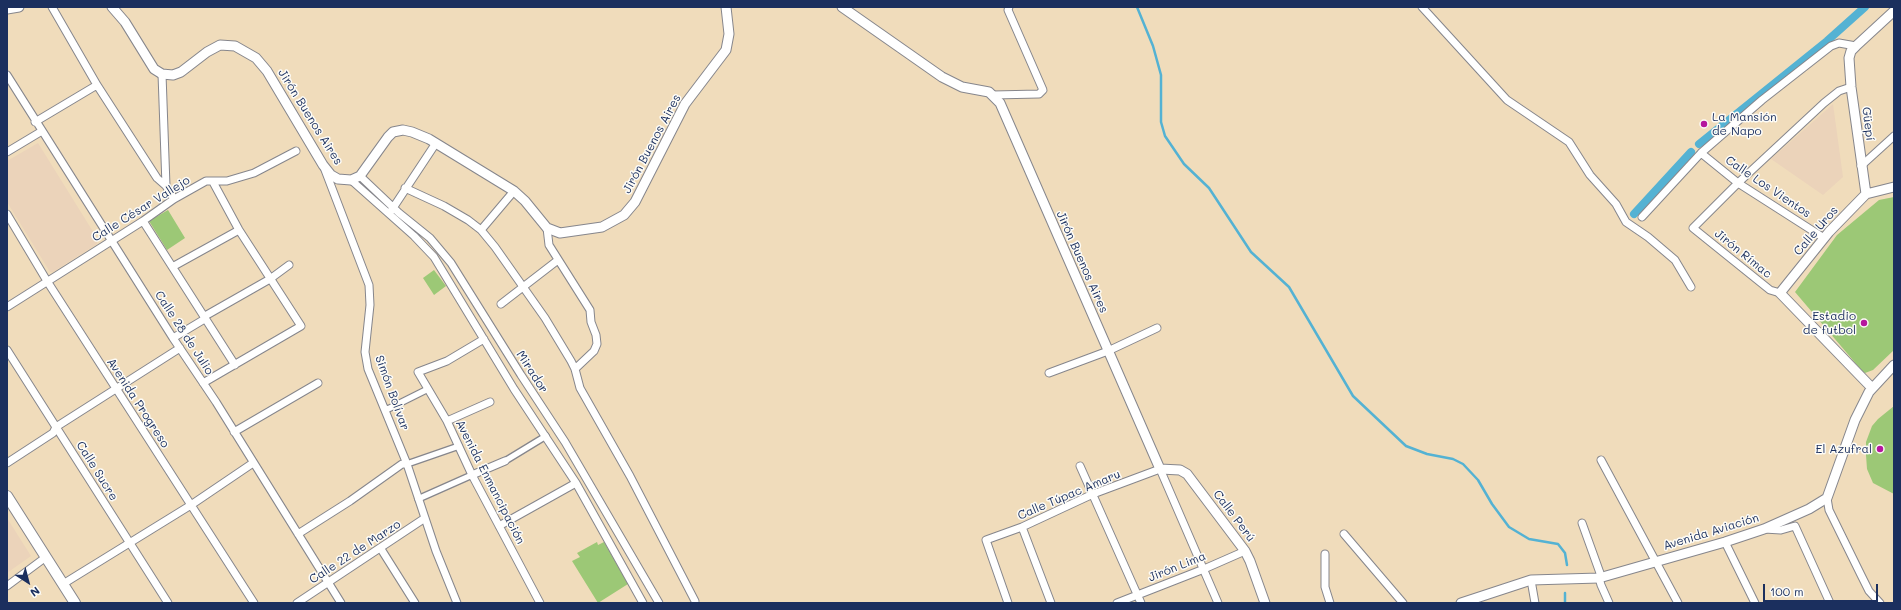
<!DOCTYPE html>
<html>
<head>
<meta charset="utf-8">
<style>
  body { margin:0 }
  #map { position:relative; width:1901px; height:610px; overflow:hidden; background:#f0dcbb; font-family:Mali,sans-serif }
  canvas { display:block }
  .frame { position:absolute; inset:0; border:8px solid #1b2f5e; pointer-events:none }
  .north { position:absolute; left:8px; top:562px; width:40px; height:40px; -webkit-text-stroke:3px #fdfcf7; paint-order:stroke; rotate:144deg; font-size:11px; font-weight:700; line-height:16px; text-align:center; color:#1b2f5e }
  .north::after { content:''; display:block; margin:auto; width:14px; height:18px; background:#1b2f5e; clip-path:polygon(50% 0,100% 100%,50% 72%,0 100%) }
  .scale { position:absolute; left:1763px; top:584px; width:115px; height:18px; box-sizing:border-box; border:2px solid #1b2f5e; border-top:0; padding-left:5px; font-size:12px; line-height:14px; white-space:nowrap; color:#1b2f5e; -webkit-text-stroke:3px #fdfcf7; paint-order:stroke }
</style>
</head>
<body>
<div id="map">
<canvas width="1901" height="610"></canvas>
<div class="frame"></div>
<div class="north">N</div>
<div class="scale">100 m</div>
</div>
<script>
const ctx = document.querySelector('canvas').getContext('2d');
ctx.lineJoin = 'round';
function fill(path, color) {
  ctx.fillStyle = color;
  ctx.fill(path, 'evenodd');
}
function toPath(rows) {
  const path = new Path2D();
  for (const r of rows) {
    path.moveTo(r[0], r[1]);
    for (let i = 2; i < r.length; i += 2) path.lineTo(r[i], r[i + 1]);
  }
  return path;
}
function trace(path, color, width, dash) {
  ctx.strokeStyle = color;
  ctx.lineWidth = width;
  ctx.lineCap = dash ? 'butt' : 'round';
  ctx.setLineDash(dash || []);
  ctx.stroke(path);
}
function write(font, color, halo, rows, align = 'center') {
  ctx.font = font + ' Mali,sans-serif';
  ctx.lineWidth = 3;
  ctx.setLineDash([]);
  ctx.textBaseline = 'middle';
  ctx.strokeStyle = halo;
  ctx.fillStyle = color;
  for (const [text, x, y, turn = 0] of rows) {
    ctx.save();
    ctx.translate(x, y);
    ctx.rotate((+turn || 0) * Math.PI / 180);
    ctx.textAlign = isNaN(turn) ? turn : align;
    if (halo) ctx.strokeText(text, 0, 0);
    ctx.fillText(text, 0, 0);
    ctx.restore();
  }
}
const built = toPath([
  [1833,104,1843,177,1823,195,1771,159],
  [38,143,97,238,97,244,53,272,50,272,7,202,7,161],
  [7,518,31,556,7,573]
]);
const green = toPath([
  [1894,197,1894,350,1873,370,1865,373,1863,372,1795,292,1837,235,1879,200],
  [168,210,185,238,167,250,149,221],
  [434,270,446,286,434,295,423,278],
  [1894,406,1894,494,1873,483,1867,469,1866,455,1866,442,1872,426,1878,419],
  [597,542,598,545,604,542,628,584,598,603,572,561,580,557,577,553]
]);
const stream = toPath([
  [1137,7,1153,46,1161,75,1161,122,1165,136,1184,164,1209,188,1251,252,1289,287,1353,396,1406,446,1427,454,1453,459,1463,464,1478,480,1492,504,1509,527,1529,539,1558,544,1565,553,1567,565],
  [1565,593,1565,603]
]);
const canal = toPath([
  [1699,144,1827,41,1865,7],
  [1634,214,1691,152]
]);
const pedestrian = toPath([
  [384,408,388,409,428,389],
  [505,461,546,436],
  [407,464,459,446],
  [418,499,472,475]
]);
const minor = toPath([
  [52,7,97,85,157,178,166,186,174,199],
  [1422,7,1507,100,1569,142,1590,175,1616,204,1626,222,1648,237,1675,260,1691,287],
  [162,74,166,186],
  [7,75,173,338,216,402,341,603],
  [993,95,1039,94,1043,90,1008,10,1009,7],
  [35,122,97,85],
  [7,152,42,131],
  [1701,153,1738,183,1824,238],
  [1861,166,1894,136],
  [325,170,369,285,370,305,365,352,368,369,407,464,436,551,457,603],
  [360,176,399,213,430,238,451,263,521,375,565,442,659,603],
  [351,180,414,236,434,257,514,389,576,483,643,603],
  [405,188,444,206,468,220,481,230,495,247,545,318,571,361,575,369,580,388,630,476,695,601],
  [391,211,436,143],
  [7,214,47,281,254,603],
  [1642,217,1701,153,1762,100,1831,46,1839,43,1856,46],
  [143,221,235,365],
  [547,228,549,245,590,310,591,322,596,335,597,344,594,351,575,369],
  [481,230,514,191],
  [174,266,239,230],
  [1780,293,1770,290,1693,228,1738,183,1824,103,1839,91,1851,87],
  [501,304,558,260],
  [7,307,143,221,174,199,206,181,227,181,254,173,296,151],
  [173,338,203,320,205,316,270,279,289,265],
  [484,339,447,361,418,372,447,421,472,475,540,603],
  [7,350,168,603],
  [1049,373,1108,351,1157,328],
  [203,383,301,326,239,230,213,182],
  [447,421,490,402],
  [234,432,318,383],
  [1601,460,1678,603],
  [7,463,53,433,56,427,180,348],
  [1080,466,1141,603],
  [472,475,505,461],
  [1827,498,1829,510,1861,575,1869,591,1880,603],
  [1582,523,1600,573,1599,578,1601,585,1609,603],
  [499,526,576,483],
  [1022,527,1051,603],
  [1764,529,1781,530,1795,526,1830,603],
  [298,534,350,501,402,464,407,464],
  [1344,534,1403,603],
  [1725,542,1755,603],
  [381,549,415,603],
  [1325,554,1325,587,1330,603],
  [1531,580,1535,603],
  [63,584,191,505,253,463],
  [7,586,46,557],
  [297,603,425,518],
  [1008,603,986,540,1022,527,1093,494,1160,469,1218,603],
  [1117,603,1204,569,1245,551]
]);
const tertiary = toPath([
  [112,7,125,22,154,69,162,74,173,75,181,72,207,52,220,45,235,46,256,58,267,71,323,165,331,175,338,179,351,180,360,176,388,137,393,132,403,130,412,132,429,139,514,191,525,201,547,228,560,233,602,227,624,215,635,202,685,104,726,50,729,34,726,7],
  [842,7,942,77,962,87,989,92,1000,103,1160,469,1180,470,1187,474,1245,551,1250,561,1265,603],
  [7,9,19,7],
  [1866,194,1829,232,1780,293,1872,388],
  [1866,194,1851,87,1849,58,1851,51,1856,46,1894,11],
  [1866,194,1894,187],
  [1461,603,1531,580,1599,578,1725,542,1764,529,1809,509,1827,498,1855,420,1869,392,1894,365]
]);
const secondary = toPath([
  [7,496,75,603]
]);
const markers = [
  [1704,124,4,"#b5179e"],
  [1864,323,4,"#b5179e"],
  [1880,449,4,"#b5179e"]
];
const streetNames = [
  ["Jirón Buenos Aires",310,117,58],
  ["Güepí",1868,124,83],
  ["Jirón Buenos Aires",652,144,-62],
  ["Calle Los Vientos",1768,187,34],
  ["Calle César Vallejo",141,209,-32],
  ["Calle Uros",1816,231,-49],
  ["Jirón Rímac",1743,254,39],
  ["Jirón Buenos Aires",1082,262,66],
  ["Calle 28 de Julio",184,333,57],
  ["Mirador",532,372,57],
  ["Simón Bolívar",392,393,70],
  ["Avenida Progreso",138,403,57],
  ["Calle Sucre",97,471,58],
  ["Avenida Enmancipación",490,482,63],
  ["Calle Túpac Amaru",1069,495,-23],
  ["Calle Perú",1234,516,53],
  ["Avenida Aviación",1711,532,-17],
  ["Calle 22 de Marzo",355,552,-33],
  ["Jirón Lima",1177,567,-22]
];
const poiNames = [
  ["La Mansión",1712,117,"left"],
  ["de Napo",1712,131,"left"],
  ["Estadio",1856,316],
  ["de futbol",1856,330],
  ["El Azufral",1872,449]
];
fill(built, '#ebd3ba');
fill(green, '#9cc876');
trace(stream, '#54b2d3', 2.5);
trace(canal, '#54b2d3', 8);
trace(pedestrian, '#86868c', 8);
trace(minor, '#86868c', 9);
trace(tertiary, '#86868c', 11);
trace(secondary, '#86868c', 12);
trace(pedestrian, '#fff', 5.5);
trace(minor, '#fff', 7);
trace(tertiary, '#fff', 9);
trace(secondary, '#fff', 10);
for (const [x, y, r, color] of markers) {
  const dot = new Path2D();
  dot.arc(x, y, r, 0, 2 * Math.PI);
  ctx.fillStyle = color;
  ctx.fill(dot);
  trace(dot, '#fdfcf7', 1.5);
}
write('12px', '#1b2f5e', '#fdfcf7', streetNames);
write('12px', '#1b2f5e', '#fdfcf7', poiNames, 'right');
</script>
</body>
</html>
